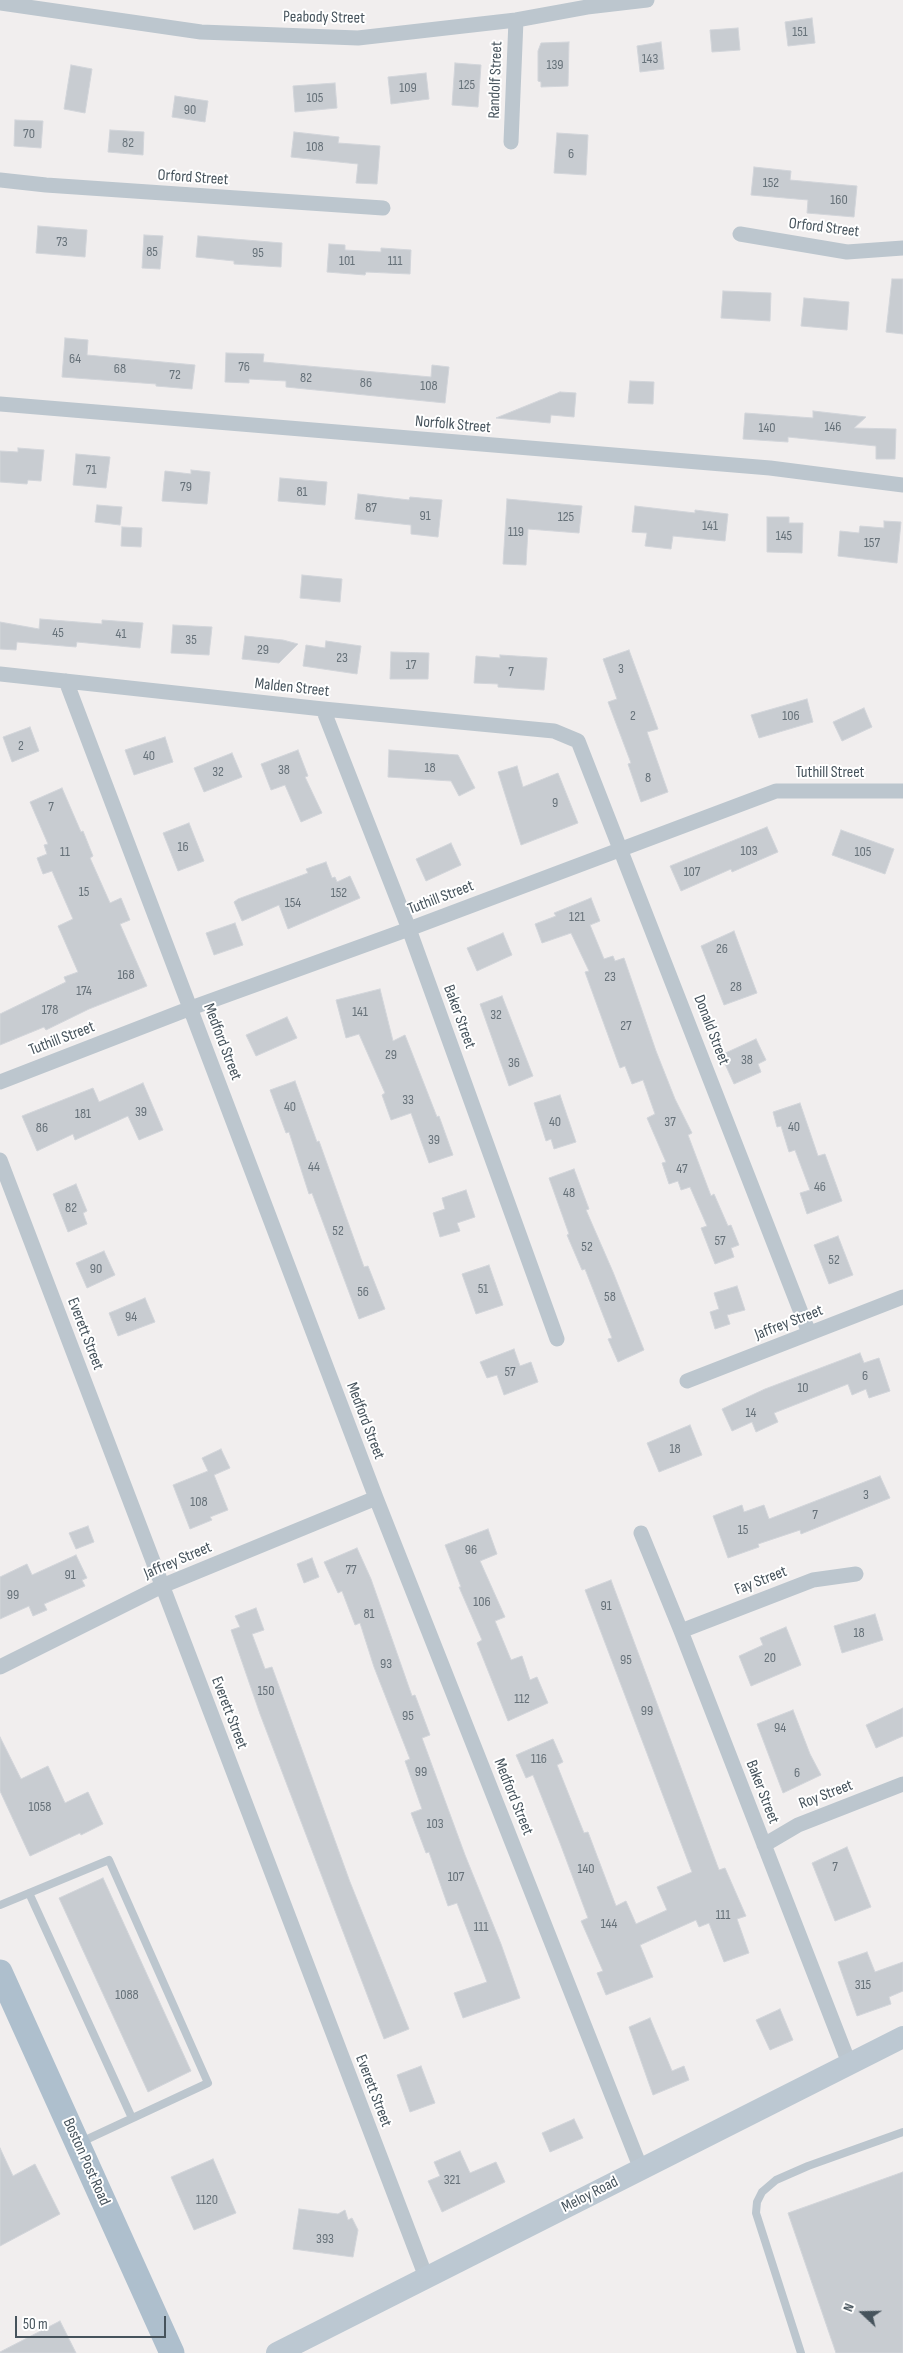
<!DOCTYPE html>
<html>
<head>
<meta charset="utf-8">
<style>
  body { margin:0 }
  #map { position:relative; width:903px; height:2353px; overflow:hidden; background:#f1eeee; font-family:"Sofia Sans Condensed",sans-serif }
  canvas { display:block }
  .north { position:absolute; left:838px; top:2288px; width:50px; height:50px; -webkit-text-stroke:4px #fff; paint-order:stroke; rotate:291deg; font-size:14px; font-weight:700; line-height:20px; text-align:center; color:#46535c }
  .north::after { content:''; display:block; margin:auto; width:18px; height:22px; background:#46535c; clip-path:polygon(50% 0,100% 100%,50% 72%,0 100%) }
  .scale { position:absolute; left:15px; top:2316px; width:151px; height:22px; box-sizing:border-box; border:2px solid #46535c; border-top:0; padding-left:6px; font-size:15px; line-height:18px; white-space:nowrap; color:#46535c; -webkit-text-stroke:4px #fff; paint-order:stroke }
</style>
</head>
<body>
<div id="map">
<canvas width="903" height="2353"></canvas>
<div class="north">N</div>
<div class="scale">50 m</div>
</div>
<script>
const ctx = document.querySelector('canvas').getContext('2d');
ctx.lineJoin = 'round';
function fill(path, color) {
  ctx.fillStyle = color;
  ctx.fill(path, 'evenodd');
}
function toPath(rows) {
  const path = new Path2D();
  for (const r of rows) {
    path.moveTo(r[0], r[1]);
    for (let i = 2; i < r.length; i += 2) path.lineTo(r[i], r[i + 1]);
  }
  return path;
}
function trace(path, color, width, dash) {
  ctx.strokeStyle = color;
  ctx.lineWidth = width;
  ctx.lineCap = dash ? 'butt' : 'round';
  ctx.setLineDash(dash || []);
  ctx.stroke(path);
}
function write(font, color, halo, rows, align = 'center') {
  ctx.font = font + ' "Sofia Sans Condensed",sans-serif';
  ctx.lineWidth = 4;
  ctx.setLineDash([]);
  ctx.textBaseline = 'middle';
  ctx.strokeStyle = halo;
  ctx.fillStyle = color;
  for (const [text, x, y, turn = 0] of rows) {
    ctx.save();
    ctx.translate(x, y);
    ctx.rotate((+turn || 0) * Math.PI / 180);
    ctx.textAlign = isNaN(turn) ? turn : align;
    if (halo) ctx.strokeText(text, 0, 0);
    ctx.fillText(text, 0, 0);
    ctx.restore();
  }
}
const building = toPath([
  [812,18,815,43,788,46,785,22,812,18],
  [738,28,740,50,712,52,710,30,738,28],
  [569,42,568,86,541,87,541,82,538,81,538,51,541,43,569,42],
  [661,42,664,69,640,72,637,46,661,42],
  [455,63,481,65,478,107,452,105,455,63],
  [71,65,92,69,85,113,64,109,71,65],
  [426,73,429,99,391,104,388,77,426,73],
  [335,83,337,108,295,112,293,86,335,83],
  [175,96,208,101,205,122,172,117,175,96],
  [15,120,43,121,41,148,14,146,15,120],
  [110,130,144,132,143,155,108,152,110,130],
  [294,132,339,137,338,143,380,146,377,184,356,183,358,164,291,157,294,132],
  [557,133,588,135,586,175,554,173,557,133],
  [754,167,791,171,790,180,857,186,854,217,807,213,808,200,751,195,754,167],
  [38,226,87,230,85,257,36,253,38,226],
  [144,235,163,236,160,269,142,268,144,235],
  [198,236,282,243,281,267,234,264,234,261,196,257,198,236],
  [329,244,345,245,345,250,381,252,381,248,411,250,410,274,366,272,365,275,327,272,329,244],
  [892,279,903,279,903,334,886,332,892,279],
  [723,291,771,293,770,321,721,318,723,291],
  [804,298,849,302,847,330,801,326,804,298],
  [65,338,88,340,87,355,195,365,192,389,156,386,156,384,62,377,65,338],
  [226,353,264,354,263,362,431,377,432,365,449,367,445,403,286,387,286,381,249,379,249,383,225,382,226,353],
  [630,381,654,382,653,404,628,403,630,381],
  [560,392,576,393,574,417,551,415,550,423,496,418,560,392],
  [813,411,866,417,854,428,896,429,895,459,876,459,876,446,788,437,788,442,743,439,745,413,813,418,813,411],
  [18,448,44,450,41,481,28,480,27,484,0,482,0,451,18,452,18,448],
  [76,454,110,457,106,488,73,485,76,454],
  [191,470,210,472,207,504,162,501,165,471,191,474,191,470],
  [280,478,327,482,325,505,278,501,280,478],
  [358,494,409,500,410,497,442,500,438,537,411,534,411,525,355,519,358,494],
  [507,499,582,506,579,533,528,529,526,565,503,564,507,499],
  [97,505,122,507,120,525,95,522,97,505],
  [635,506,695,513,695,510,728,514,725,541,673,536,671,549,645,546,647,533,632,532,635,506],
  [767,517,789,517,789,523,803,523,802,553,767,552,767,517],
  [884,521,901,522,897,563,838,556,840,531,859,533,860,526,884,528,884,521],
  [122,527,142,528,141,547,121,546,122,527],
  [302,575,342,579,340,602,300,598,302,575],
  [40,619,102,624,102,620,143,623,140,648,77,642,76,647,17,642,16,650,0,649,0,622,39,629,40,619],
  [173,625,212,627,209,655,171,653,173,625],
  [245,636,283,640,298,644,279,663,242,659,245,636],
  [326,641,361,646,357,674,303,666,306,645,325,648,326,641],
  [629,650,658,729,647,732,668,792,641,802,628,764,631,763,608,702,617,699,603,659,629,650],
  [391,652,429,653,428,679,390,679,391,652],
  [500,655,547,658,544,690,498,687,498,684,474,683,476,656,500,658,500,655],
  [807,699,813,722,759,738,751,715,807,699],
  [864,708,872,727,842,741,833,722,864,708],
  [30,727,39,751,12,762,3,737,30,727],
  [165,737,173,762,134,775,125,750,165,737],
  [298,750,308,776,305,777,322,813,301,822,285,785,271,790,261,764,298,750],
  [389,750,458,755,475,788,459,796,451,781,388,777,389,750],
  [232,753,242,777,204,792,194,768,232,753],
  [517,766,523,787,558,773,578,823,521,845,498,772,517,766],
  [62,788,81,832,83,831,93,856,90,858,110,903,121,898,130,920,120,924,147,986,89,1009,46,1030,44,1027,0,1045,0,1014,66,982,64,977,78,972,58,926,73,919,52,871,43,874,37,858,47,854,44,845,48,844,30,802,62,788],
  [189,823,204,861,178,871,163,833,189,823],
  [767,827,778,852,732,872,731,869,681,891,670,866,767,827],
  [841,830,894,849,885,874,832,855,841,830],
  [451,843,461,865,426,881,416,859,451,843],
  [326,862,332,878,335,877,337,882,350,876,360,898,288,929,279,905,242,921,234,902,238,899,308,873,306,869,326,862],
  [591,898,600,921,590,925,604,959,613,956,615,961,624,958,656,1051,675,1099,692,1133,688,1135,711,1196,714,1194,728,1226,731,1225,739,1245,731,1248,734,1257,715,1264,701,1228,707,1226,690,1187,681,1190,678,1181,669,1184,662,1163,666,1162,647,1118,655,1114,643,1080,632,1084,625,1066,620,1068,585,972,589,971,571,933,542,943,535,924,556,916,554,913,591,898],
  [235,923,243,945,214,955,206,933,235,923],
  [734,931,757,993,724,1005,701,946,734,931],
  [503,933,512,955,477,971,467,948,503,933],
  [380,989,393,1041,405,1035,437,1117,439,1116,453,1155,429,1163,411,1113,391,1120,382,1095,385,1093,359,1034,346,1038,336,1000,380,989],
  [502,996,533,1076,509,1086,480,1004,502,996],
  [287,1017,297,1038,256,1056,246,1035,287,1017],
  [756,1039,766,1060,758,1064,761,1072,734,1084,721,1055,756,1039],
  [295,1081,317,1142,319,1141,364,1267,368,1266,385,1309,359,1319,312,1193,309,1194,289,1132,286,1133,270,1090,295,1081],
  [143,1083,163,1130,139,1140,128,1116,75,1140,73,1134,37,1151,22,1116,93,1088,99,1102,143,1083],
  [560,1095,576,1142,554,1149,551,1139,546,1141,534,1103,560,1095],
  [800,1103,818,1156,825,1154,842,1201,807,1214,800,1193,810,1190,795,1150,789,1152,781,1126,777,1127,773,1112,800,1103],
  [574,1169,589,1209,586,1210,613,1272,644,1350,618,1362,608,1339,612,1338,585,1269,582,1270,567,1235,569,1234,549,1178,574,1169],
  [76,1184,87,1211,83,1213,87,1224,68,1232,53,1194,76,1184],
  [466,1190,475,1217,457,1223,460,1231,440,1237,433,1213,445,1209,442,1198,466,1190],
  [838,1236,853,1275,829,1284,814,1245,838,1236],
  [104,1251,115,1275,87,1288,76,1263,104,1251],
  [489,1265,503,1305,476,1314,462,1274,489,1265],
  [737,1286,745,1310,727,1315,730,1324,715,1329,710,1312,719,1309,714,1293,737,1286],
  [145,1298,155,1322,118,1336,109,1313,145,1298],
  [514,1349,520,1366,531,1362,538,1382,504,1395,497,1375,487,1378,480,1362,514,1349],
  [860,1353,864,1363,879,1358,890,1391,869,1398,866,1389,852,1395,848,1384,774,1413,778,1422,756,1432,752,1422,732,1431,722,1409,765,1389,860,1353],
  [690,1425,702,1455,659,1472,647,1443,690,1425],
  [221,1449,230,1468,214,1475,228,1510,210,1517,212,1520,190,1529,173,1485,208,1471,202,1458,221,1449],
  [880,1476,890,1498,801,1534,800,1530,758,1544,759,1547,728,1558,713,1516,742,1505,744,1512,764,1505,769,1519,880,1476],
  [88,1526,94,1542,76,1549,69,1533,88,1526],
  [488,1529,497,1554,480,1561,505,1617,495,1621,511,1660,522,1656,530,1680,537,1677,548,1703,508,1721,477,1643,482,1640,459,1587,461,1587,445,1545,488,1529],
  [357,1548,371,1579,412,1696,415,1695,430,1735,422,1738,465,1855,501,1944,520,1998,463,2018,454,1993,487,1982,457,1903,448,1906,429,1852,426,1853,411,1813,422,1809,405,1761,410,1759,374,1667,360,1623,355,1625,342,1591,338,1593,324,1562,357,1548],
  [76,1555,87,1578,82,1580,85,1586,44,1604,47,1610,33,1616,29,1606,0,1619,0,1577,27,1564,32,1575,76,1555],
  [312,1558,319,1577,304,1583,297,1564,312,1558],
  [611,1580,719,1870,725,1868,746,1916,737,1919,749,1953,724,1962,709,1923,699,1927,696,1920,640,1945,653,1977,606,1995,597,1973,603,1971,581,1921,588,1918,560,1843,533,1775,526,1778,516,1755,553,1739,563,1762,557,1765,584,1833,588,1832,616,1906,626,1901,636,1924,667,1910,657,1887,692,1872,585,1590,611,1580],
  [256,1608,264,1630,252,1634,265,1669,272,1667,350,1882,409,2029,384,2039,260,1714,231,1630,240,1627,235,1616,256,1608],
  [875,1614,883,1640,842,1653,834,1626,875,1614],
  [786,1627,801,1665,751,1686,739,1656,763,1645,760,1638,786,1627],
  [903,1708,903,1736,876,1748,866,1725,903,1708],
  [793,1710,810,1754,821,1775,783,1793,757,1724,793,1710],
  [0,1737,21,1779,48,1766,65,1803,88,1792,103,1824,81,1835,80,1833,30,1856,0,1791,0,1737],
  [847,1847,871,1907,835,1921,812,1863,847,1847],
  [103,1878,191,2071,148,2092,59,1898,103,1878],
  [867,1952,875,1972,903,1962,903,1991,889,1997,891,2004,857,2016,838,1962,867,1952],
  [780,2009,793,2040,770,2050,756,2020,780,2009],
  [650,2018,672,2071,684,2066,689,2080,653,2095,629,2027,650,2018],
  [421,2066,435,2103,410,2112,397,2075,421,2066],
  [574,2119,583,2138,550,2152,542,2133,574,2119],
  [0,2148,13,2176,35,2164,60,2214,0,2246,0,2148],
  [460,2151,470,2173,496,2162,505,2182,442,2212,428,2181,440,2176,434,2162,460,2151],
  [213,2159,236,2213,194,2230,171,2177,213,2159],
  [903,2172,903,2353,836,2353,788,2213,903,2172],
  [299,2209,338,2214,345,2210,348,2220,352,2218,358,2230,353,2257,293,2249,299,2209],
  [60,2321,76,2353,0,2353,0,2352,60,2321]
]);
const service = toPath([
  [29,1893,132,2118],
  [0,1905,109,1860,208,2083,79,2143],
  [801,2353,756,2213,757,2202,762,2192,776,2180,808,2166,903,2132]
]);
const minor = toPath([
  [0,3,201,32,358,38,516,20,587,7,647,0],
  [511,142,516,20],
  [0,180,46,185,383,208],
  [740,234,847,252,903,248],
  [0,404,770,468,903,485],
  [0,674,323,709,554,731,578,741,809,1333],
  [66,681,376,1498,641,2169],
  [323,709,409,929,557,1339],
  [0,1082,191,1008,409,929,776,791,903,791],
  [0,1160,426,2277],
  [687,1381,903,1297],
  [641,1533,681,1631,849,2063],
  [681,1631,813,1580,856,1574],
  [0,1667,162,1586,376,1498],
  [764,1845,798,1825,903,1784]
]);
const secondary = toPath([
  [277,2353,903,2037]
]);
const primary = toPath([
  [0,1972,172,2353]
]);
const numberNames = [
  ["151",800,32],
  ["143",650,59],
  ["139",555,65],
  ["125",467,85],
  ["109",408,88],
  ["105",315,98],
  ["90",190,110],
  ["70",29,134],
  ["82",128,143],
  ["108",315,147],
  ["6",571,154],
  ["152",771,183],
  ["160",839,200],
  ["73",62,242],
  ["85",152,252],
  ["95",258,253],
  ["101",347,261],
  ["111",395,261],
  ["64",75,359],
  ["76",244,367],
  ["68",120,369],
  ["72",175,375],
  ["82",306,378],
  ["86",366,383],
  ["108",429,386],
  ["146",833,427],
  ["140",767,428],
  ["71",91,470],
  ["79",186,487],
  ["81",302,492],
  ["87",371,508],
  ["91",425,516],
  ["125",566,517],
  ["141",710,526],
  ["119",516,532],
  ["145",784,536],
  ["157",872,543],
  ["45",58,633],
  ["41",121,634],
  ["35",191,640],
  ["29",263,650],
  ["23",342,658],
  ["17",411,665],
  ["3",621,669],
  ["7",511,672],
  ["2",633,716],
  ["106",791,716],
  ["2",21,746],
  ["40",149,756],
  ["18",430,768],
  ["38",284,770],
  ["32",218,772],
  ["8",648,778],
  ["9",555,803],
  ["7",51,807],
  ["16",183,847],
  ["103",749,851],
  ["11",65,852],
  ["105",863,852],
  ["107",692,872],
  ["15",84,892],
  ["152",339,893],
  ["154",293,903],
  ["121",577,917],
  ["26",722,949],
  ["168",126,975],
  ["23",610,977],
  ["28",736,987],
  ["174",84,991],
  ["178",50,1010],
  ["141",360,1012],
  ["32",496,1015],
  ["27",626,1026],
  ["29",391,1055],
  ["38",747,1060],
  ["36",514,1063],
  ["33",408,1100],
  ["40",290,1107],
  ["39",141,1112],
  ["181",83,1114],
  ["40",555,1122],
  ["37",670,1122],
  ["40",794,1127],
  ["86",42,1128],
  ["39",434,1140],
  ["44",314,1167],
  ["47",682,1169],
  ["46",820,1187],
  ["48",569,1193],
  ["82",71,1208],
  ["52",338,1231],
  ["57",720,1241],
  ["52",587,1247],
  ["52",834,1260],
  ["90",96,1269],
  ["51",483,1289],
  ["56",363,1292],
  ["58",610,1297],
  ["94",131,1317],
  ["57",510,1372],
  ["6",865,1376],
  ["10",803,1388],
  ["14",751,1413],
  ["18",675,1449],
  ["3",866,1495],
  ["108",199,1502],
  ["7",815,1515],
  ["15",743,1530],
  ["96",471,1550],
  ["77",351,1570],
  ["91",70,1575],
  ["99",13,1595],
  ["106",482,1602],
  ["91",606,1606],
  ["81",369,1614],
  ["18",859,1633],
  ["20",770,1658],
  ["95",626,1660],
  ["93",386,1664],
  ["150",266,1691],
  ["112",522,1699],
  ["99",647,1711],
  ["95",408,1716],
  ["94",780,1728],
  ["116",539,1759],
  ["99",421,1772],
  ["6",797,1773],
  ["1058",40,1807],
  ["103",435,1824],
  ["7",835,1867],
  ["140",586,1869],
  ["107",456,1877],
  ["111",723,1915],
  ["144",609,1924],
  ["111",481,1927],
  ["315",863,1985],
  ["1088",127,1995],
  ["321",452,2180],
  ["1120",207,2200],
  ["393",325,2239]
];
const streetNames = [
  ["Peabody Street",324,18,1],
  ["Randolf Street",496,80,-88],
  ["Orford Street",193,178,4],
  ["Orford Street",824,228,7],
  ["Norfolk Street",453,425,5],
  ["Malden Street",292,688,6],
  ["Tuthill Street",830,773],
  ["Tuthill Street",441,898,-21],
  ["Baker Street",459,1017,70],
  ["Donald Street",711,1030,69],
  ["Tuthill Street",62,1039,-21],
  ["Medford Street",222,1042,69],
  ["Jaffrey Street",789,1323,-21],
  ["Everett Street",85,1334,69],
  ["Medford Street",365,1421,69],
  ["Jaffrey Street",178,1561,-23],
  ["Fay Street",761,1581,-21],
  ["Everett Street",229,1713,69],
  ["Baker Street",762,1792,69],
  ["Roy Street",826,1795,-21],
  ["Medford Street",513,1797,68],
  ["Everett Street",373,2091,69],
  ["Boston Post Road",86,2162,66],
  ["Meloy Road",590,2195,-27]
];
fill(building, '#c8ccd1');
trace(building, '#d2d5da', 1);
trace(service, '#bcc6ce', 8);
trace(minor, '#bcc6ce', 15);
trace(secondary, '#bcc8d2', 22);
trace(primary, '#aebfcd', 25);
write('14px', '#667179', null, numberNames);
write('16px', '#46535c', '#fff', streetNames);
</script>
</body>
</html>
